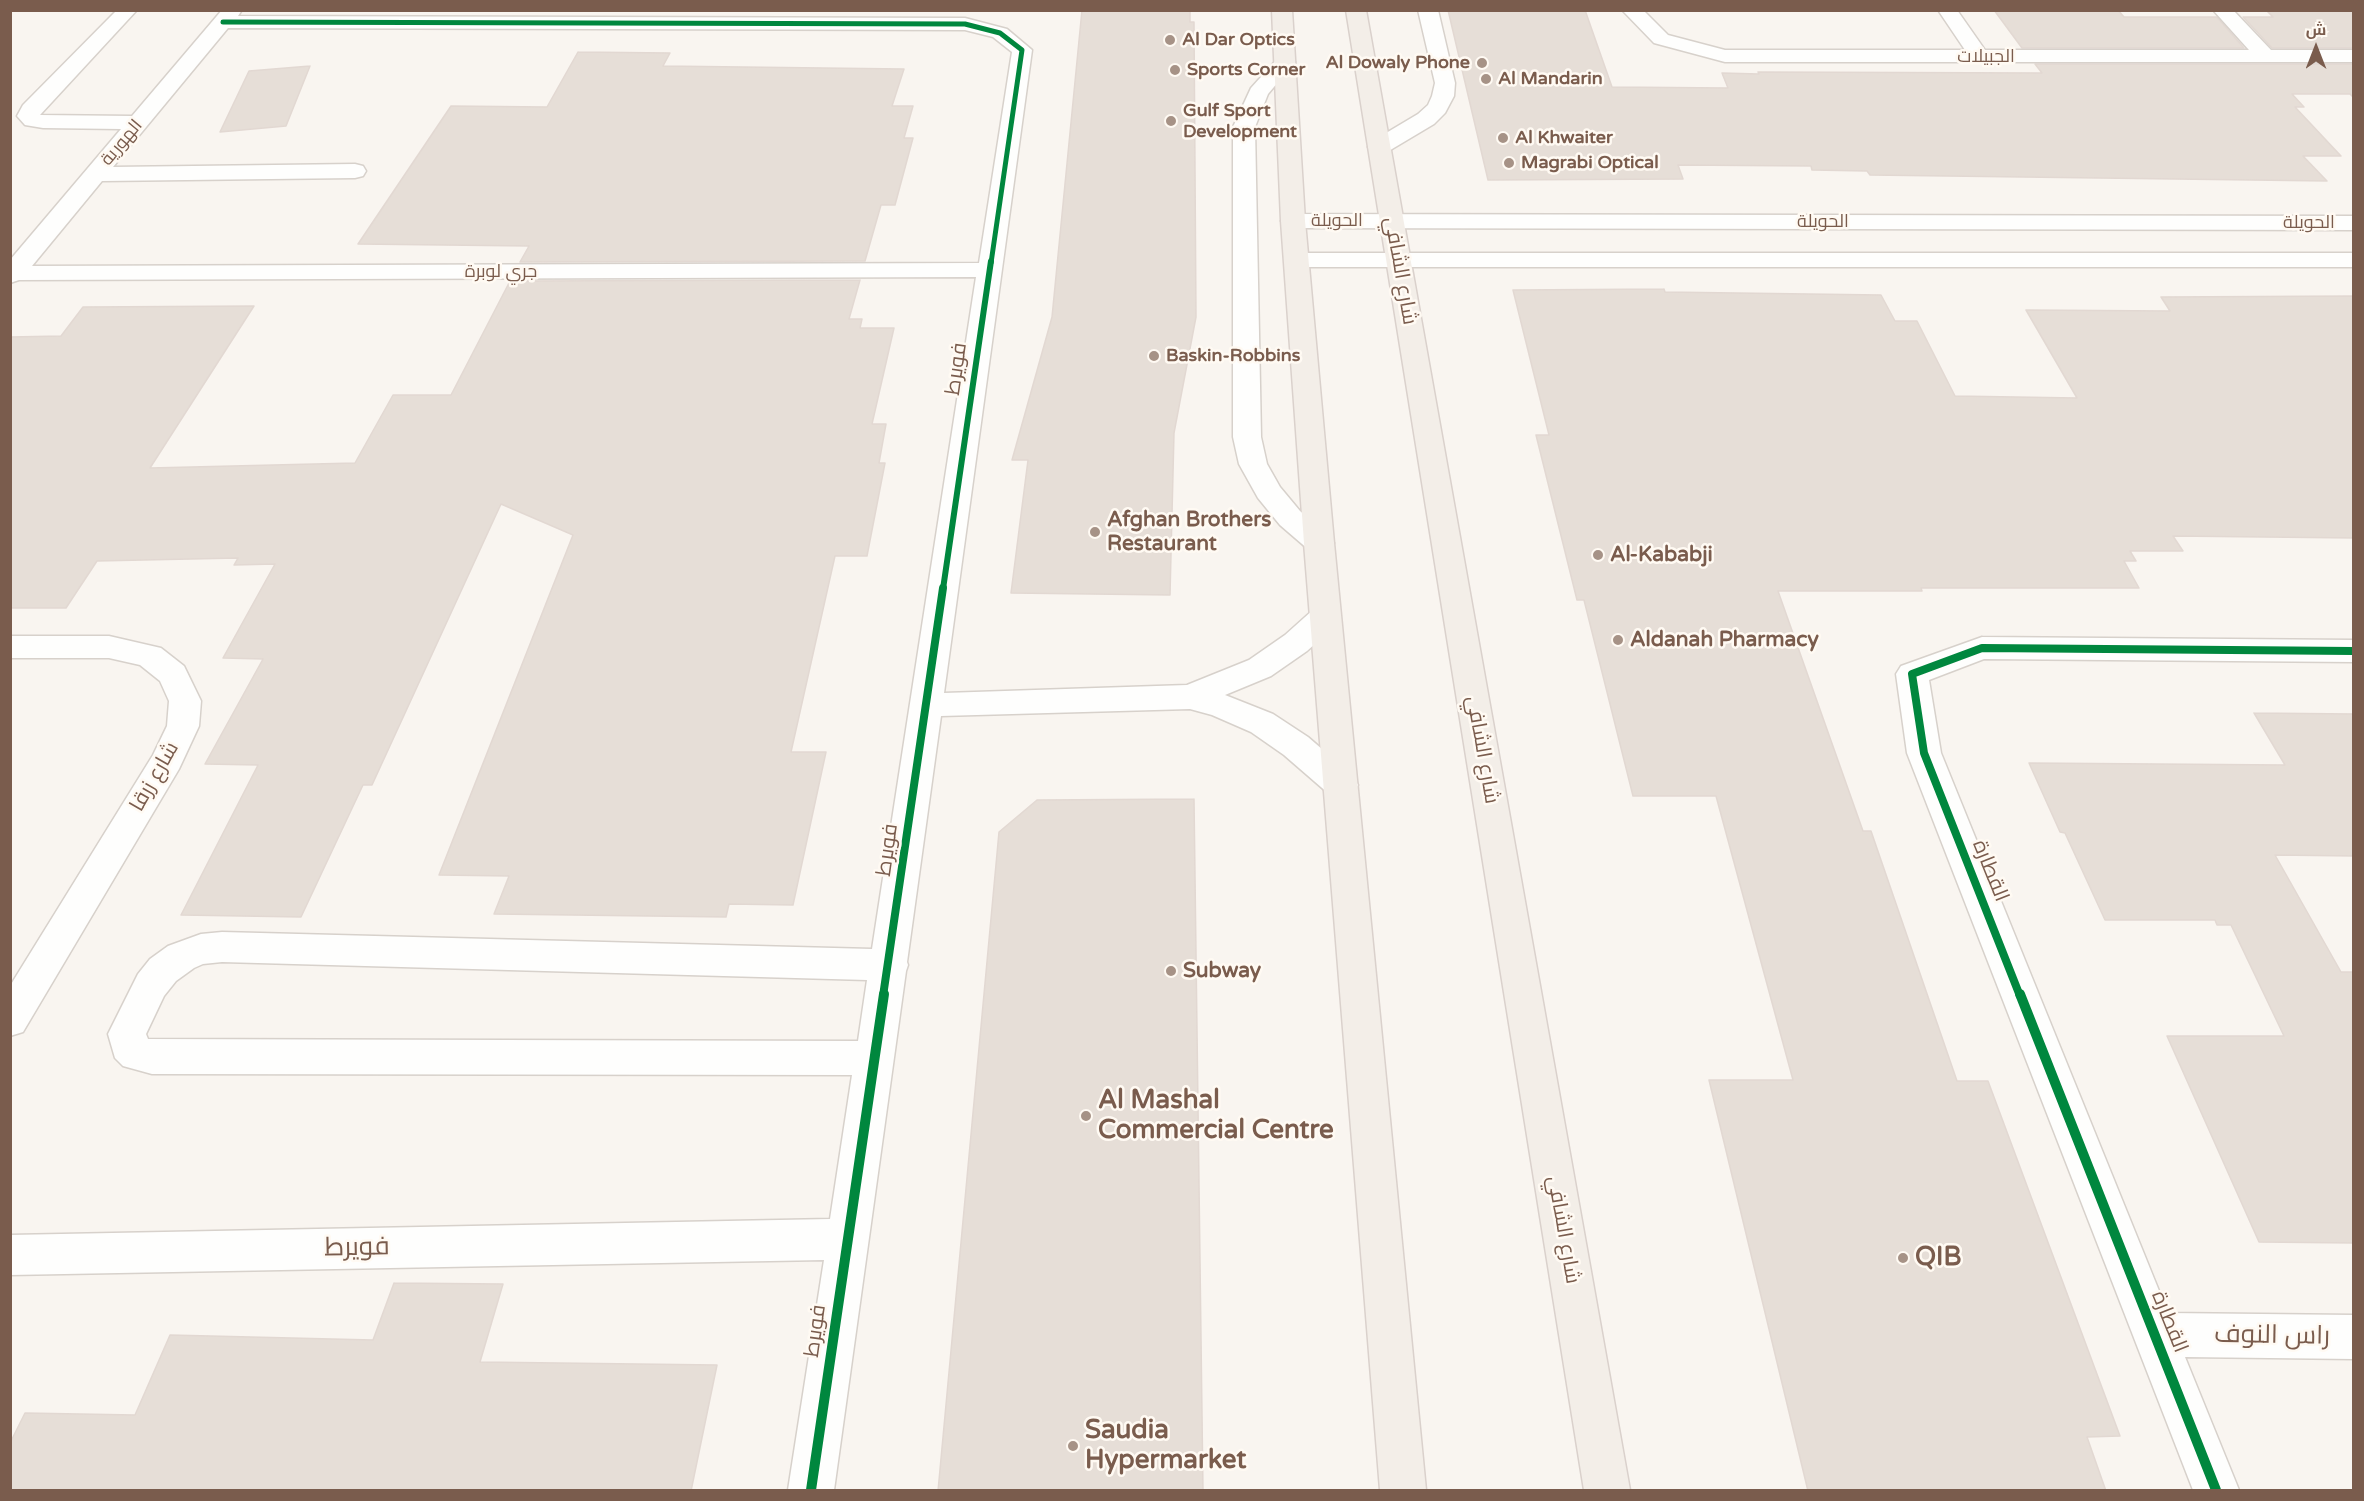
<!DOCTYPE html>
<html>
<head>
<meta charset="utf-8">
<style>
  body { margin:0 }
  #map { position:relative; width:2364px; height:1501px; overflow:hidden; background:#f9f5f0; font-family:"Varela Round",Cairo,sans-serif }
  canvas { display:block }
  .frame { position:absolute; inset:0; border:12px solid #7a5c4d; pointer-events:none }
  .north { position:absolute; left:2286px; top:18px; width:60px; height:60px; -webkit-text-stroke:4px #fffaf3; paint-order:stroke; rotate:0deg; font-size:16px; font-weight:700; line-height:24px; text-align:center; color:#7a5c4d }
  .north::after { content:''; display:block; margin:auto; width:21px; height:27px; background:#7a5c4d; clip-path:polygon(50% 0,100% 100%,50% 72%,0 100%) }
</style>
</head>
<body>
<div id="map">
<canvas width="2364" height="1501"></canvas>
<div class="frame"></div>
<div class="north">ش</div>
</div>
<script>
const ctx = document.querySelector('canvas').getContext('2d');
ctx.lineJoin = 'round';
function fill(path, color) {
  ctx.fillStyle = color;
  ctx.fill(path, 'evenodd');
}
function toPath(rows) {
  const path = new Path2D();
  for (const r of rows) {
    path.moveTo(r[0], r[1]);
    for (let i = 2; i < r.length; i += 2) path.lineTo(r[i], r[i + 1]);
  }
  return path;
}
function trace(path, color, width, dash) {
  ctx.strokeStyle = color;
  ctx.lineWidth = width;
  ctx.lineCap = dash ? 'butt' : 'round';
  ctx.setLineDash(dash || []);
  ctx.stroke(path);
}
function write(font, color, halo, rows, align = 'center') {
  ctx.font = font + ' "Varela Round",Cairo,sans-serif';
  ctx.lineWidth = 5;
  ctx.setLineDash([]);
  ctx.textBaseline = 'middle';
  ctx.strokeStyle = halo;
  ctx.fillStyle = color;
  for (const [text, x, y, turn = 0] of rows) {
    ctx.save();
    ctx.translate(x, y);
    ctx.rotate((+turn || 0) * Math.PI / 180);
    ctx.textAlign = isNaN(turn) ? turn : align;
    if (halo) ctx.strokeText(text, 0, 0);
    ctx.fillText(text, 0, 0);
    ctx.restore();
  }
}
const building = toPath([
  [1082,10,1190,10,1190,22,1194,22,1196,317,1174,433,1170,595,1011,593,1028,460,1012,460,1052,317,1082,10],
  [1448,10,1585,10,1612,87,1728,88,1722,73,1759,74,1758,72,2042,73,2035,64,2354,64,2354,98,2350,94,2292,94,2304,107,2295,107,2341,156,2303,156,2327,181,1870,175,1867,171,1812,170,1811,166,1678,165,1683,179,1488,180,1448,10],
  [1994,10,2118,10,2124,17,2217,17,2244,48,2022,48,1994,10],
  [2266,10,2354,10,2354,48,2272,48,2243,17,2273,17,2266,10],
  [578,52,670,53,663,66,904,69,892,106,913,106,904,138,913,138,895,205,881,205,865,261,520,262,529,246,358,244,451,106,547,107,578,52],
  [310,66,286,126,220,132,249,71,310,66],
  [860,280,849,319,862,319,860,328,894,328,872,424,886,424,879,463,885,463,867,556,835,556,791,752,826,752,793,905,729,904,726,917,494,914,509,876,439,875,573,535,501,504,372,785,363,785,301,917,181,915,258,765,205,764,263,659,223,658,275,564,234,565,238,558,97,561,66,608,10,608,10,337,61,336,83,307,254,306,150,468,355,463,393,395,451,395,510,281,860,280],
  [1664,289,1665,292,1881,295,1895,321,1917,321,1955,396,2077,398,2026,310,2170,311,2161,297,2354,296,2354,538,2173,536,2183,551,2130,551,2136,561,2124,561,2139,588,1921,588,1922,591,1778,591,1863,831,1871,831,1957,1081,1988,1081,2120,1436,2087,1437,2106,1491,1808,1491,1709,1080,1793,1080,1716,796,1633,796,1584,600,1577,600,1536,435,1549,435,1513,290,1664,289],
  [2254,713,2354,714,2354,856,2275,855,2341,972,2354,972,2354,1243,2259,1242,2167,1036,2284,1036,2231,925,2217,925,2215,920,2105,920,2065,833,2060,832,2029,763,2285,765,2254,713],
  [1194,799,1203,1491,938,1491,999,832,1037,800,1194,799],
  [394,1283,503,1284,480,1362,717,1365,691,1491,10,1491,10,1443,25,1413,135,1415,170,1335,373,1340,394,1283]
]);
const minor = toPath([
  [117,10,137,10,40,115,132,116,222,10,242,10,238,16,965,18,1007,29,1032,50,944,693,1187,685,1249,660,1285,635,1314,609,1325,606,1336,609,1340,617,1336,625,1307,651,1271,676,1225,695,1273,714,1308,737,1353,776,1358,785,1353,794,1341,798,1329,794,1284,755,1251,732,1212,715,1190,709,941,716,907,962,908,965,906,971,834,1490,788,1490,824,1260,10,1275,10,1235,830,1219,852,1075,152,1074,123,1066,115,1058,108,1034,138,974,150,959,168,946,201,934,222,932,872,949,976,277,19,280,10,283,10,260,121,129,43,128,25,125,17,116,23,105,117,10],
  [228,28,965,30,993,37,1012,52,979,263,32,266,102,181,355,178,363,176,366,171,363,166,355,164,113,167,228,28],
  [222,962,867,980,858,1041,148,1039,146,1034,164,996,176,981,194,968,203,964,222,962],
  [1418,10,1438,10,1455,83,1454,96,1445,113,1434,124,1387,152,1379,154,1371,152,1368,147,1371,142,1418,114,1428,105,1432,96,1435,83,1418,10],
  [1622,10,1643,10,1668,35,1725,50,1965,50,1938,10,1957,10,1985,50,2249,50,2213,10,2233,10,2271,50,2354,50,2354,62,1725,62,1654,43,1622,10],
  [1285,56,1292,58,1295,62,1268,94,1255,127,1261,437,1267,464,1280,487,1300,511,1329,536,1334,543,1329,550,1319,553,1309,550,1280,525,1258,498,1239,464,1233,437,1233,127,1251,88,1278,58,1285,56],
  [1293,214,2354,216,2354,230,1293,228,1285,226,1281,221,1285,216,1293,214],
  [1297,253,2354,253,2354,267,1297,267,1288,265,1285,260,1288,255,1297,253],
  [10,636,109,636,161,648,184,666,201,701,199,726,179,769,23,1032,10,1036,10,986,153,755,167,726,169,701,160,681,140,665,109,658,10,658,10,636],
  [1982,637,2354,640,2354,662,1984,659,1929,680,1941,753,2168,1313,2354,1315,2354,1359,2185,1357,2239,1490,2193,1490,1907,753,1896,674,1901,666,1982,637]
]);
const major = toPath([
  [1272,10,1292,10,1305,221,1334,543,1426,1490,1380,1490,1304,543,1281,221,1272,10],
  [1346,10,1366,10,1630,1490,1584,1490,1346,10]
]);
const cyclewayFar3 = toPath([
  [223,22,965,24,1000,33,1022,50,991,263]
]);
const cyclewayFar2 = toPath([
  [943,589,991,261]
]);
const cyclewayFar1 = toPath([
  [883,996,943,588],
  [2020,996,1924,753,1912,674,1982,648,2354,651]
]);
const cycleway = toPath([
  [2020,994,2216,1490],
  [811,1490,884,994]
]);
const markers = [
  [1170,40,6,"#a69286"],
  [1482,63,6,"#a69286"],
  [1175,70,6,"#a69286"],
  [1486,79,6,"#a69286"],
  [1171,121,6,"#a69286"],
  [1503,138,6,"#a69286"],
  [1509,163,6,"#a69286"],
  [1154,356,6,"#a69286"],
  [1095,532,6,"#a69286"],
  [1598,555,6,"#a69286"],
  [1618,640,6,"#a69286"],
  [1171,971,6,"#a69286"],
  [1086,1116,6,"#a69286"],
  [1903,1258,6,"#a69286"],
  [1073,1446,6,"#a69286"]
];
const farPoinames = [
  ["Al Dar Optics",1182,40],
  ["Al Dowaly Phone",1470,63,"right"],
  ["Sports Corner",1187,70],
  ["Al Mandarin",1498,79],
  ["Gulf Sport",1183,111],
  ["Development",1183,132],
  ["Al Khwaiter",1515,138],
  ["Magrabi Optical",1521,163],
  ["Baskin-Robbins",1166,356]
];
const farStreetnames = [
  ["الجبيلات",1986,57],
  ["الهورية",122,143,-50],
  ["الحويلة",1337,221],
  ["الحويلة",1823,222],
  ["الحويلة",2309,223],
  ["جري لوبرة",501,272]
];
const streetNames = [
  ["شارع الشافي",1400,271,80],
  ["فويرط",957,369,-82],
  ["شارع الشافي",1482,750,80],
  ["شارع زرقا",155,777,-60],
  ["فويرط",888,850,-82],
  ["القطارة",1990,871,68],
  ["شارع الشافي",1563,1230,80],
  ["القطارة",2169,1322,68],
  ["فويرط",816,1331,-82]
];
const poiNames = [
  ["Afghan Brothers",1107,520],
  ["Restaurant",1107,544],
  ["Al-Kababji",1610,555],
  ["Aldanah Pharmacy",1630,640],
  ["Subway",1183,971]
];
const nearPoinames = [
  ["Al Mashal",1098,1101],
  ["Commercial Centre",1098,1131],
  ["QIB",1915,1258],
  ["Saudia",1085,1431],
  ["Hypermarket",1085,1461]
];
const nearStreetnames = [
  ["فويرط",357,1248,-1],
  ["راس النوف",2272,1336,1]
];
fill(building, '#e6ded7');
trace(building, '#e2d8d2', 1.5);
trace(minor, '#d7d1cb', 3);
trace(major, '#dad1cc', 3);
fill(minor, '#fefefd');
fill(major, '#f3eee8');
trace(cyclewayFar3, '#00873e', 5);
trace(cyclewayFar2, '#00873e', 6);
trace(cyclewayFar1, '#00873e', 8);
trace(cycleway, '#00873e', 10);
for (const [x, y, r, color] of markers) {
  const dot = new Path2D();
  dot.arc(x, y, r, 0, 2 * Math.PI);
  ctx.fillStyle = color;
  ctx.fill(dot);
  trace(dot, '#fffaf3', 2);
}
write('bold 18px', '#7a5c4d', '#fffaf3', farPoinames, 'left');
write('18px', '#7a5c4d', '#fffaf3', farStreetnames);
write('21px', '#7a5c4d', '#fffaf3', streetNames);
write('bold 21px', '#7a5c4d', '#fffaf3', poiNames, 'left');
write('bold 26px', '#7a5c4d', '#fffaf3', nearPoinames, 'left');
write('26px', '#7a5c4d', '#fffaf3', nearStreetnames);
</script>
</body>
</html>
